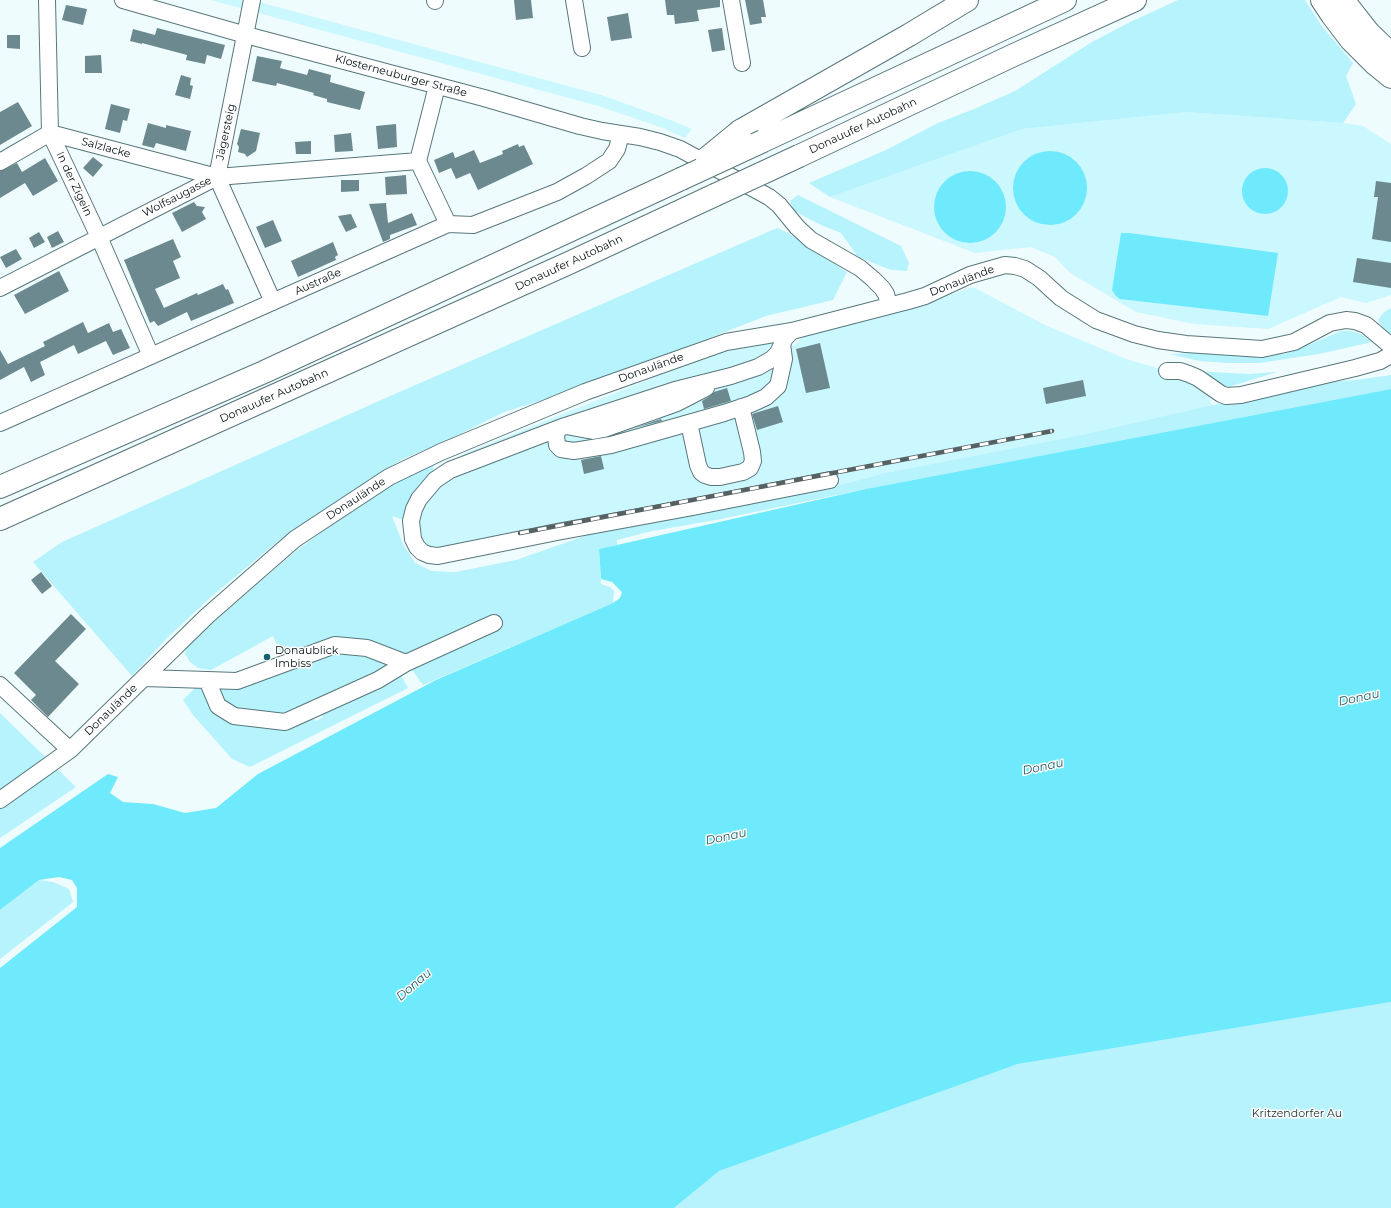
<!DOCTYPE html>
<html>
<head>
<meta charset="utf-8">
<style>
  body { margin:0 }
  canvas { display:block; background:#effcfe }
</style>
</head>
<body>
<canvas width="1391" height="1208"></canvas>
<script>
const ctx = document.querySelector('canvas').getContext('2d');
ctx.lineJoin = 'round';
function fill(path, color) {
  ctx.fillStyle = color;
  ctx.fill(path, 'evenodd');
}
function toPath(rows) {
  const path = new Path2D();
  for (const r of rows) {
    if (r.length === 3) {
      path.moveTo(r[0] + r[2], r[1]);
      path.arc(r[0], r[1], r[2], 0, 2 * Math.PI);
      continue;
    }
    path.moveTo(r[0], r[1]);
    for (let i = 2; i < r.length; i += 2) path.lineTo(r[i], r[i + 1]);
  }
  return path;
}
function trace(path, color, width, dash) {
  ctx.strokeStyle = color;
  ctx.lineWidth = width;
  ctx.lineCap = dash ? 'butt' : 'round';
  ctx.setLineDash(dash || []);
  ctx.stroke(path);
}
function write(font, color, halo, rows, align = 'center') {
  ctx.font = font + ' Montserrat,sans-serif';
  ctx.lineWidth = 3;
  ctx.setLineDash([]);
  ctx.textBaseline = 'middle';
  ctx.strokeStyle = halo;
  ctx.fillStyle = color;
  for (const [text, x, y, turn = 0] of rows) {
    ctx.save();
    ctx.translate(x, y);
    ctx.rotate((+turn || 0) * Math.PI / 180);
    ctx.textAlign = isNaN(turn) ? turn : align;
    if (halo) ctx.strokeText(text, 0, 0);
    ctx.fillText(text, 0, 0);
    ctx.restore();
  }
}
const built = toPath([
  [211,0,252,0,601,95,668,119,692,129,685,138,663,128,598,106],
  [1186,112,1343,123,1363,126,1391,144,1391,295,1366,303,1341,297,1268,329,1194,324,1136,312,1070,273,1055,257,1031,247,975,253,830,197,1022,129],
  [973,287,1047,326,1129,360,1181,375,1208,392,1212,406,1086,434,885,473,833,487,462,556,406,541,404,532,404,520,417,490,433,472,468,452,735,345,760,343,795,345,802,337,936,299]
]);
const green = toPath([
  [1178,0,1305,0,1321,25,1353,63,1346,76,1356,104,1343,123,1186,112,1022,129,830,197,809,183,886,150,938,123,974,109,1015,91,1092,42,1128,23],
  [798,195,901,246,909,263,907,271,891,270,858,257,841,233,821,225,794,211,790,201],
  [777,228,790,234,847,272,833,300,766,316,572,391,504,412,454,437,403,459,370,479,277,542,211,597,167,638,132,676,33,562,62,542,397,393],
  [1391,308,1391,336,1381,325,1378,320,1384,312],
  [1341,331,1350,331,1361,334,1372,342,1319,354,1260,363,1228,363,1200,361,1169,354,1194,353,1248,356,1284,354,1301,348],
  [1194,371,1249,374,1277,372,1225,388],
  [1391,375,1391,389,866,489,716,520,652,531,617,540,617,545,599,549,601,584,610,587,614,591,613,603,423,685,409,666,409,654,400,653,373,645,283,658,273,636,211,670,198,668,190,662,185,654,187,645,296,551,384,486,434,463,433,472,417,490,404,520,392,516,403,544,415,563,432,571,455,572,516,560,596,532,833,487,885,473,1086,434,1226,402,1316,383,1356,380],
  [347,650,389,663,388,666,384,671,280,718,222,705,218,689,312,658],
  [399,672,408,688,250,767,232,759,193,715,183,700,199,684,205,685,218,712,311,715,316,721,323,717,320,711],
  [0,713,76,787,0,838],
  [39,880,53,882,69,889,73,902,0,959,0,910],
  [1391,1002,1391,1208,674,1208,719,1171,1018,1064]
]);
const water = toPath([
  [1050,188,37],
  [1265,191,23],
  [970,207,36],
  [1121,233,1129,233,1278,253,1268,316,1120,299,1116,296,1112,290],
  [1391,389,1391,1002,1018,1064,719,1171,674,1208,0,1208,0,968,77,907,77,888,72,880,59,877,39,880,0,910,0,848,108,774,118,777,110,793,123,802,153,804,185,813,216,808,258,774,436,680,613,603,620,598,622,592,612,582,601,579,599,549,866,489]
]);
const building = toPath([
  [514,0,531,0,533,18,516,20],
  [665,0,720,0,720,7,697,10,699,21,675,24,674,15,667,15],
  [745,0,763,0,766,17,761,17,762,23,750,25],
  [66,5,87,9,83,25,62,20],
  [628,13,632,38,611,41,607,17],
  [157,28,225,45,221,59,207,55,205,64,186,60,187,55,142,43,142,44,130,41,133,29,155,35],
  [722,28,725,50,712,52,708,30],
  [7,35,20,35,20,49,7,48],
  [101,55,102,73,85,73,85,56],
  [257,56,282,61,280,68,307,75,309,69,331,75,330,82,365,92,360,110,327,102,327,99,313,95,314,93,277,83,276,86,252,81],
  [181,75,191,78,190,85,193,86,190,99,175,95],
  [18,102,32,126,0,145,0,112],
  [111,104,130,109,127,121,123,120,120,133,105,129],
  [148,123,166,128,166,125,191,131,186,151,156,143,154,148,142,145],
  [396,124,397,147,378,149,376,126],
  [241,129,260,133,256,151,247,157,245,154,238,152,239,147,237,144],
  [351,133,353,151,335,152,334,135],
  [311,141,311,154,296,154,295,142],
  [518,144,519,147,524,145,533,164,478,190,470,173,456,179,451,168,439,173,434,160,453,152,455,158,474,150,480,163,503,154,502,151],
  [93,157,103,165,93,177,83,168],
  [45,158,58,181,33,196,25,183,0,198,0,171,17,163,22,172],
  [406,175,407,194,386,195,385,177],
  [341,180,359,180,359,191,341,192],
  [1376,181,1391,183,1391,242,1372,239,1378,197,1374,197],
  [194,202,197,206,205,207,202,212,206,219,182,232,172,213],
  [386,203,388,223,412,213,417,225,390,235,390,239,383,242,369,204],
  [351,214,357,227,346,232,338,216],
  [273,220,282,241,265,248,256,227],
  [58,231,64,242,52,248,47,237],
  [39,232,45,242,34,248,29,238],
  [173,239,181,257,173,261,180,278,155,289,164,308,197,293,198,295,223,284,226,290,228,289,234,303,191,321,187,312,158,326,154,321,150,323,124,260],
  [333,242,338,255,335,257,336,260,298,277,291,261],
  [16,249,22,259,6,268,0,257],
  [1357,258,1391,263,1391,288,1353,282],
  [59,271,69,291,25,314,14,295],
  [83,322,88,333,109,323,113,332,121,329,130,348,113,355,106,341,78,354,74,345,40,362,45,375,31,382,24,367,0,380,0,350,8,364,45,346,43,342],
  [820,343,830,388,806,393,796,349],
  [1083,380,1086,396,1046,404,1043,388],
  [727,388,731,401,704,409,702,401,710,396,714,392],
  [778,406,783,422,757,430,752,414],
  [661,419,662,421,634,428],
  [601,456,604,469,584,474,581,460],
  [41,572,52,586,42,594,31,580],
  [71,614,86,629,55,661,79,684,48,717,31,700,36,695,14,673]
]);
const minor = toPath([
  [47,0,50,133,99,237,151,356],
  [123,0,246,35,484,98,580,126,602,131,640,137,660,142,680,149,769,197,779,205,797,227,811,240,860,268,873,279,882,288,886,294,889,305],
  [252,0,217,177,273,302],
  [435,0,435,1],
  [574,0,582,48],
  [731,0,742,63],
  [437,86,418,161,448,224],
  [0,162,50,133,217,177],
  [0,288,217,177,418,161],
  [792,331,785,338,778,353,772,359,758,367,731,376,675,390,565,426,450,470,435,480,419,499,414,509,411,521,413,539,417,547,422,552,429,555,438,556,557,532,693,507,830,480],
  [1167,371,1180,371,1189,374,1198,378,1221,394,1226,396,1241,395,1355,368,1380,361,1391,355],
  [0,423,448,224,473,225,557,192,586,176,609,161,617,149,621,134],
  [689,423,698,465,701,472,705,475,711,477,720,477,743,472,750,468,753,461,752,452,741,407],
  [566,426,593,431,604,429,677,403,706,388],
  [560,428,557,432,556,436,557,445,561,449,574,451,611,445,724,413,751,404,766,397,778,386,784,359,782,344],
  [145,678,207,680,218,706,234,716,285,722,378,680,406,663,494,623],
  [207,680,237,681,335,645,367,648,406,663],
  [0,685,70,750],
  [0,800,70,750,207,616,295,539,389,477,441,452,585,392,726,342,792,331,908,301,925,296,970,275,1005,265,1015,266,1025,269,1039,278,1061,298,1096,320,1134,334,1158,340,1186,344,1262,349,1294,342,1330,323,1346,320,1355,321,1366,325,1391,346]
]);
const highway = toPath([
  [1322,0,1332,15,1351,40,1375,64,1391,77],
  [1343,0,1369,33,1391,54],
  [740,131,909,35,967,0],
  [763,141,1065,0],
  [799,156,1016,54,1135,0],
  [0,487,264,372,681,179],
  [0,519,569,263,715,195]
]);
const rail = toPath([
  [520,533,1052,431]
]);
const highwayBridge = toPath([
  [707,158,740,131],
  [681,179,763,141],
  [715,195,799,156]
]);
const markers = [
  [267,657,4,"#13616b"]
];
const streetNames = [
  ["Klosterneuburger Straße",401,76,15],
  ["Donauufer Autobahn",863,126,-25],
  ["Jägersteig",226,132,-78],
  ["Salzlacke",106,148,15],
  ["In der Zigein",74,184,65],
  ["Wolfsaugasse",177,197,-27],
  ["Donauufer Autobahn",569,263,-25],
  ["Donaulände",962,281,-21],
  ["Austraße",318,282,-24],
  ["Donaulände",651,368,-20],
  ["Donauufer Autobahn",274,396,-24],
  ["Donaulände",356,499,-33],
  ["Donaulände",111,710,-44]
];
const poiNames = [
  ["Donaublick",275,651],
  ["Imbiss",275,664]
];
const parkNames = [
  ["Kritzendorfer Au",1297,1114]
];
const waterNames = [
  ["Donau",1359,698,-12],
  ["Donau",1043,767,-12],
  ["Donau",726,837,-12],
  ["Donau",414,985,-41]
];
fill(built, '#cbf7fe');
fill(green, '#b6f3fd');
fill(water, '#6feafd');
fill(building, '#6b898e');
trace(minor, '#58777b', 18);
trace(highway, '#58777b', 24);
trace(minor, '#fff', 16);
trace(highway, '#fff', 22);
trace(rail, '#566163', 4.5);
trace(rail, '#fff', 3, [9]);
trace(highwayBridge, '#58777b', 24, []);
trace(highwayBridge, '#fff', 22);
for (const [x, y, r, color] of markers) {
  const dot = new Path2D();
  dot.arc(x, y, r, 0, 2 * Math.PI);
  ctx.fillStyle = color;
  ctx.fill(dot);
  trace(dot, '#fff', 1.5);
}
write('11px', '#051012', '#fff', streetNames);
write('11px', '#051012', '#fff', poiNames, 'left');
write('11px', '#192f32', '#fff', parkNames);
write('italic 12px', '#23585f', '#fff', waterNames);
</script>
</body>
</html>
